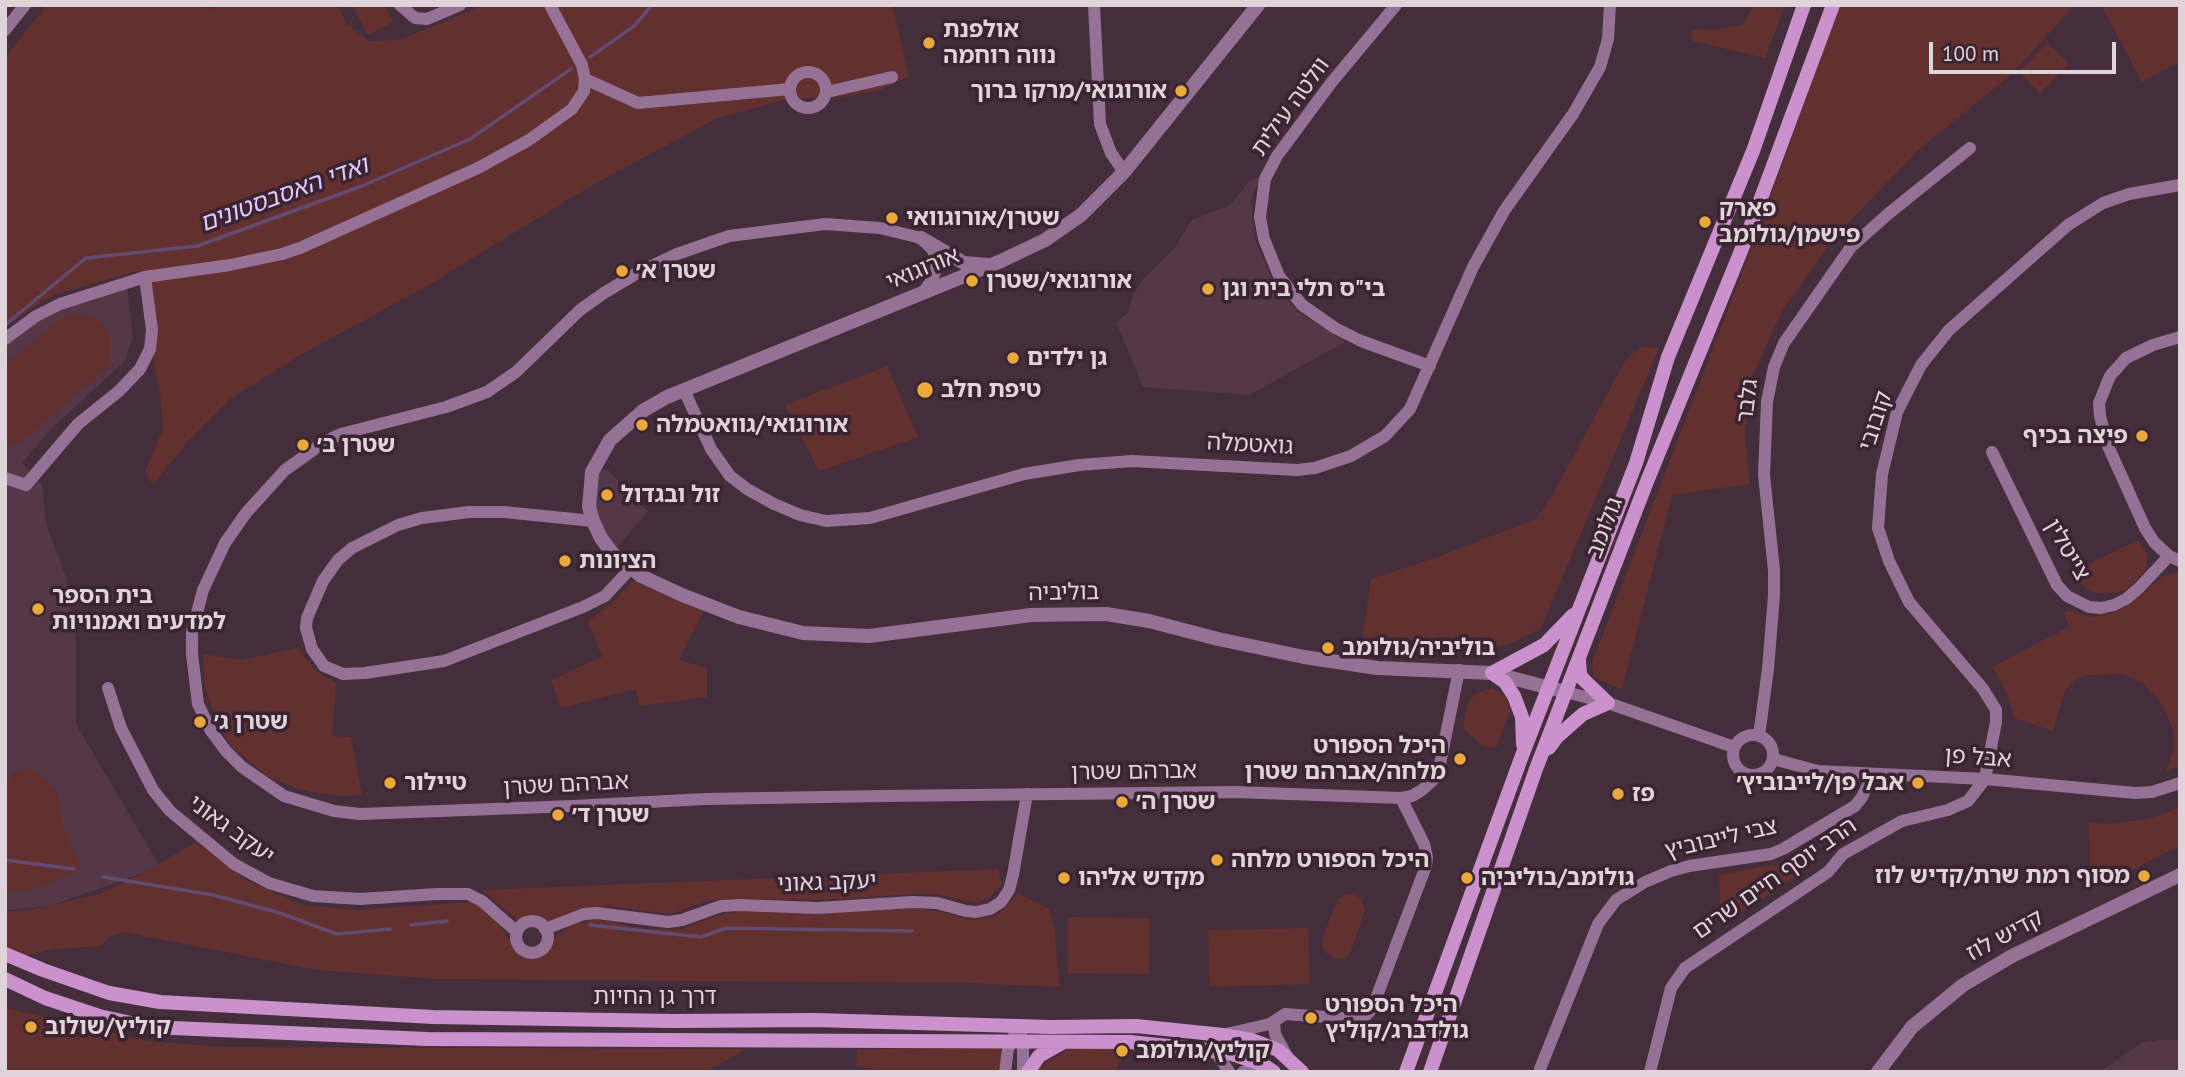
<!DOCTYPE html>
<html>
<head>
<meta charset="utf-8">
<style>
  body { margin:0 }
  #map { position:relative; width:2185px; height:1077px; overflow:hidden; background:#442e3b; font-family:"PT Sans",sans-serif }
  canvas { display:block }
  .frame { position:absolute; inset:0; border:7px solid #e1d3da; pointer-events:none }
  .scale { position:absolute; left:1929px; top:42px; width:187px; height:32px; box-sizing:border-box; border:4px solid #e1d3da; border-top:0; padding-left:9px; font-size:21px; line-height:24px; white-space:nowrap; color:#e1d3da; -webkit-text-stroke:5px #3a2431; paint-order:stroke }
</style>
</head>
<body>
<div id="map">
<canvas width="2185" height="1077"></canvas>
<div class="frame"></div>
<div class="scale">100 m</div>
</div>
<script>
const ctx = document.querySelector('canvas').getContext('2d');
ctx.lineJoin = 'round';
function fill(path, color) {
  ctx.fillStyle = color;
  ctx.fill(path, 'evenodd');
}
function toPath(rows) {
  const path = new Path2D();
  for (const r of rows) {
    if (r.length === 3) {
      path.moveTo(r[0] + r[2], r[1]);
      path.arc(r[0], r[1], r[2], 0, 2 * Math.PI);
      continue;
    }
    path.moveTo(r[0], r[1]);
    for (let i = 2; i < r.length; i += 2) path.lineTo(r[i], r[i + 1]);
  }
  return path;
}
function trace(path, color, width, dash) {
  ctx.strokeStyle = color;
  ctx.lineWidth = width;
  ctx.lineCap = dash ? 'butt' : 'round';
  ctx.setLineDash(dash || []);
  ctx.stroke(path);
}
function write(font, color, halo, rows, align = 'center') {
  ctx.font = font + ' "PT Sans","Noto Sans Hebrew",sans-serif';
  ctx.lineWidth = 7;
  ctx.setLineDash([]);
  ctx.textBaseline = 'middle';
  ctx.strokeStyle = halo;
  ctx.fillStyle = color;
  for (const [text, x, y, turn = 0] of rows) {
    ctx.save();
    ctx.translate(x, y);
    ctx.rotate((+turn || 0) * Math.PI / 180);
    ctx.textAlign = isNaN(turn) ? turn : align;
    if (halo) ctx.strokeText(text, 0, 0);
    ctx.fillText(text, 0, 0);
    ctx.restore();
  }
}
const built = toPath([
  [1261,176,1251,200,1255,239,1273,283,1298,312,1345,342,1249,395,1143,387,1116,322,1128,313,1133,295,1143,279,1174,249,1191,221,1230,205,1249,182],
  [127,286,133,338,124,362,52,428,22,463,42,485,46,523,66,577,76,641,76,724,160,867,49,906,5,910,5,345,16,335,56,310,89,302],
  [607,469,648,511,612,553,593,521,592,472],
  [2158,1040,2180,1040,2180,1072,2100,1072,2141,1043]
]);
const green = toPath([
  [47,5,195,5,212,9,221,5,337,5,347,24,369,41,400,40,484,5,892,5,909,76,878,91,842,97,786,99,715,119,584,190,425,287,295,358,229,400,190,439,153,485,145,471,163,429,161,400,137,271,53,295,5,326,5,57],
  [352,5,384,5,393,22,368,35],
  [1754,5,1785,5,1765,58,1693,41,1691,29,1715,30,1742,25],
  [1840,5,2075,5,2012,74,1918,150,1834,238,1781,313,1752,377,1745,434,1750,484,1672,495,1622,689,1594,678,1592,663,1755,239],
  [2101,5,2180,5,2180,62,2142,82],
  [2047,43,2069,64,2040,93,2019,72],
  [79,313,90,316,100,322,108,332,111,341,111,354,108,365,100,374,26,438,16,444,5,446,5,365,55,322,67,315],
  [1641,347,1659,348,1541,628,1512,643,1472,654,1361,650,1371,579,1438,557,1536,519,1554,492,1625,361],
  [887,366,918,437,819,471,785,405],
  [2138,540,2147,554,2147,562,2145,572,2125,590,2113,593,2096,593,2086,588,2071,573],
  [2175,573,2180,574,2180,766,2165,772,2174,749,2173,730,2164,707,2144,684,2124,674,2087,675,2075,680,2065,690,2053,731,2014,718,2008,694,1992,667,2069,627,2064,612,2073,611,2090,617,2109,614,2126,607,2163,576],
  [632,581,703,612,679,660,707,668,707,697,639,706,636,689,561,708,551,680,602,657,588,621,612,603],
  [297,648,316,671,336,683,332,736,351,737,362,795,342,796,310,792,271,779,233,748,221,731,205,689,203,654,241,660],
  [1492,688,1505,696,1510,711,1496,748,1486,747,1463,729,1468,702,1477,693],
  [31,767,57,790,63,828,82,868,47,885,24,892,5,892,5,788,13,773],
  [2180,807,2180,846,2091,890,2089,822,2106,824,2149,819],
  [196,842,244,879,302,905,357,910,471,902,492,913,521,957,536,959,550,949,557,935,571,925,597,919,645,929,683,929,714,916,741,911,869,909,920,909,943,912,970,920,990,917,1000,913,1018,893,1049,909,1054,927,1060,987,969,983,437,979,317,970,124,932,109,937,101,946,54,949,25,956,5,946,5,911,26,911,100,894,149,870],
  [1814,862,1809,868,1721,926,1719,875,1766,866],
  [998,869,1002,884,990,897,977,903,936,894,917,894,821,900,731,899,710,900,670,914,606,906,584,909,547,923,538,917,517,919,481,890],
  [1346,894,1352,894,1362,900,1365,910,1350,954,1346,958,1335,959,1324,951,1322,940,1337,900],
  [1068,917,1150,918,1149,974,1068,973],
  [1308,928,1310,984,1210,987,1208,930],
  [5,1008,147,1041,224,1047,746,1049,706,1072,5,1072],
  [997,1044,1004,1058,995,1072,887,1072,856,1066,857,1050],
  [1086,1044,1130,1048,1114,1072,1032,1072,1067,1050]
]);
const stream = toPath([
  [590,57,634,26,652,5],
  [5,325,86,258,197,246,362,186,470,139,571,69],
  [5,860,74,869],
  [104,877,213,895,277,912,337,934,390,929],
  [411,925,447,921],
  [590,925,701,937,726,928,912,931]
]);
const minor = toPath([
  [400,5,415,18,427,19,460,5],
  [1094,5,1100,124,1111,153,1124,172],
  [1396,5,1331,83,1277,156,1265,179,1260,217,1264,239,1279,276,1302,305,1335,328,1361,341,1430,366],
  [5,30,25,5],
  [808,90,18],
  [585,79,638,103,790,89],
  [827,92,892,77],
  [923,293,932,280,937,266,933,250,921,238,880,228,825,224,729,236,677,254,639,272,604,293,580,310,516,372,487,392,446,407,341,434,326,441,285,470,246,513,225,543,203,590,192,632,192,654,198,704,211,731,226,751,242,767,284,796,334,811,360,814,573,806,705,799,883,796,1235,792,1401,798,1412,796,1422,790,1435,778,1440,764,1459,670],
  [2180,337,2153,345,2126,358,2110,376,2099,403,2100,416,2108,446,2145,528,2154,542,2169,556,2180,561],
  [5,339,36,316,60,304,145,277,230,265,282,254,300,248,478,168,529,140,572,109,584,91,585,79,582,65,550,5],
  [684,390,711,449,730,476,747,489,774,504,800,515,826,521,870,518,1024,474,1079,465,1132,461,1297,470,1315,468,1351,456,1385,436,1410,409,1473,267,1504,211,1573,114,1600,67,1608,39,1610,5],
  [1992,452,2057,585,2067,596,2089,607,2101,608,2114,605,2126,599,2139,588,2169,556],
  [5,478,26,485,78,424,119,391,140,369,150,349,152,330,145,277],
  [593,521,504,512,469,512,422,518,398,525,352,548,338,560,323,581,307,618,306,628,312,649,324,666,343,674,365,673,444,661,583,607,605,596,630,569],
  [108,688,121,728,153,790,170,811,234,864,269,883,313,896,360,899,437,894,468,894,482,901,517,932],
  [1566,692,1608,703,1734,747],
  [1753,755,20],
  [1759,736,1768,669,1774,595,1774,570,1764,475,1767,402,1774,367,1784,343,1851,247,1888,214,1970,148],
  [1773,759,1818,771,1985,779,2135,793,2152,792,2180,783],
  [532,937,16],
  [545,929,584,914,597,913,668,922,682,920,721,906,739,905,818,908,913,902,937,903,966,911,976,912,990,909,1001,902,1009,890,1013,875,1027,794],
  [1274,1022,1275,1034,1287,1056],
  [1020,1032,1023,1040,1023,1072],
  [1226,1034,1270,1024,1285,1014,1353,1019,1366,1015,1372,1009,1426,866,1427,857,1424,844,1401,798],
  [1208,1050,1218,1055,1229,1072],
  [1540,1069,1598,924,1616,900,1645,882,1671,871,1689,866,1771,854,1783,849,1855,806,1862,797,1873,774],
  [1005,1072,1008,1049,1014,1035],
  [1243,1072,1262,1064],
  [1650,1072,1671,988,1685,968,1828,872,1843,854,1902,821,1948,810,1968,801,1985,779,1996,722,1996,710,1983,689,1909,602,1889,561,1878,528,1882,474,1897,412,1921,365,1949,330,2068,225,2103,203,2129,194,2180,185]
]);
const tertiary = toPath([
  [1258,5,1124,172,1081,215,1045,240,1001,261,667,397,644,410,610,440,592,472,589,507,593,521,601,538,612,553,641,576,682,595,739,617,803,633,869,636,1031,615,1106,614,1149,621,1218,639,1304,657,1377,668,1492,673,1566,692],
  [921,238,964,263,988,265],
  [1878,1072,1912,1027,1963,985,2012,956,2180,875]
]);
const secondary = toPath([
  [1579,660,1580,674,1583,679,1608,703],
  [1492,673,1544,645,1573,615],
  [1492,673,1505,682,1514,696,1522,717,1523,744],
  [1549,748,1557,737,1583,714,1608,703],
  [5,954,43,970,109,993,160,1002,433,1017,673,1021,816,1020,1051,1027,1136,1026,1223,1035,1252,1040,1278,1050,1302,1072],
  [5,979,45,998,99,1016,150,1027,427,1039,1130,1042,1226,1052,1262,1064,1274,1072],
  [1028,1072,1039,1056,1064,1042],
  [1406,1072,1523,753,1636,463,1668,357,1753,151,1804,5],
  [1430,1072,1536,769,1646,484,1745,241,1833,5]
]);
const markers = [
  [929,43,7,"#eca93b"],
  [1181,91,7,"#eca93b"],
  [892,218,7,"#eca93b"],
  [1705,222,7,"#eca93b"],
  [622,271,7,"#eca93b"],
  [972,281,7,"#eca93b"],
  [1208,289,7,"#eca93b"],
  [1013,358,7,"#eca93b"],
  [925,390,9,"#eca93b"],
  [642,425,7,"#eca93b"],
  [2142,436,7,"#eca93b"],
  [303,445,7,"#eca93b"],
  [607,495,7,"#eca93b"],
  [565,561,7,"#eca93b"],
  [38,609,7,"#eca93b"],
  [1328,648,7,"#eca93b"],
  [200,722,7,"#eca93b"],
  [1460,759,7,"#eca93b"],
  [390,783,7,"#eca93b"],
  [1918,783,7,"#eca93b"],
  [1618,794,7,"#eca93b"],
  [1122,802,7,"#eca93b"],
  [558,815,7,"#eca93b"],
  [1217,860,7,"#eca93b"],
  [2144,876,7,"#eca93b"],
  [1064,878,7,"#eca93b"],
  [1467,878,7,"#eca93b"],
  [1311,1018,7,"#eca93b"],
  [31,1027,7,"#eca93b"],
  [1122,1051,7,"#eca93b"]
];
const poiNames = [
  ["אולפנת",943,30],
  ["נווה רוחמה",943,56],
  ["אורוגואי/מרקו ברוך",1167,91,"right"],
  ["פארק",1719,209],
  ["פישמן/גולומב",1719,235],
  ["שטרן/אורוגוואי",906,218],
  ["שטרן א׳",636,271],
  ["אורוגואי/שטרן",986,281],
  ["בי\"ס תלי בית וגן",1222,289],
  ["גן ילדים",1027,358],
  ["טיפת חלב",941,390],
  ["אורוגואי/גוואטמלה",656,425],
  ["פיצה בכיף",2128,436,"right"],
  ["שטרן ב׳",317,445],
  ["זול ובגדול",621,495],
  ["הציונות",579,561],
  ["בית הספר",52,596],
  ["למדעים ואמנויות",52,622],
  ["בוליביה/גולומב",1342,648],
  ["שטרן ג׳",214,722],
  ["היכל הספורט",1446,746,"right"],
  ["מלחה/אברהם שטרן",1446,772,"right"],
  ["טיילור",404,783],
  ["אבל פן/לייבוביץ׳",1904,783,"right"],
  ["פז",1632,794],
  ["שטרן ה׳",1136,802],
  ["שטרן ד׳",572,815],
  ["היכל הספורט מלחה",1231,860],
  ["מסוף רמת שרת/קדיש לוז",2130,876,"right"],
  ["מקדש אליהו",1078,878],
  ["גולומב/בוליביה",1481,878],
  ["היכל הספורט",1325,1005],
  ["גולדברג/קוליץ",1325,1031],
  ["קוליץ/שולוב",45,1027],
  ["קוליץ/גולומב",1136,1051]
];
const streetNames = [
  ["וולטה עילית",1291,107,-54],
  ["אורוגואי",923,269,-22],
  ["גלבר",1748,401,-83],
  ["קובובי",1876,421,-72],
  ["גואטמלה",1250,445,3],
  ["גולומב",1605,528,-69],
  ["צייטלין",2067,550,60],
  ["בוליביה",1064,593,-1],
  ["אבל פן",1978,758,4],
  ["אברהם שטרן",1134,772,-1],
  ["אברהם שטרן",566,785,-3],
  ["יעקב גאוני",231,830,36],
  ["צבי לייבוביץ",1721,839,-13],
  ["הרב יוסף חיים שרים",1775,879,-35],
  ["יעקב גאוני",827,883,-2],
  ["קדיש לוז",2005,936,-28],
  ["דרך גן החיות",655,997]
];
const waterNames = [
  ["ואדי האסבסטונים",284,195,-20]
];
fill(built, '#543848');
fill(green, '#633030');
trace(stream, '#634a70', 3.5);
trace(minor, '#957196', 12);
trace(tertiary, '#957196', 14);
trace(secondary, '#ca91cd', 14);
for (const [x, y, r, color] of markers) {
  const dot = new Path2D();
  dot.arc(x, y, r, 0, 2 * Math.PI);
  ctx.fillStyle = color;
  ctx.fill(dot);
  trace(dot, '#3a2431', 2.5);
}
write('bold 23px', '#e1d3da', '#3a2431', poiNames, 'left');
write('23px', '#e1d3da', '#3a2431', streetNames);
write('italic 24px', '#e4cafe', '#3a2431', waterNames);
</script>
</body>
</html>
